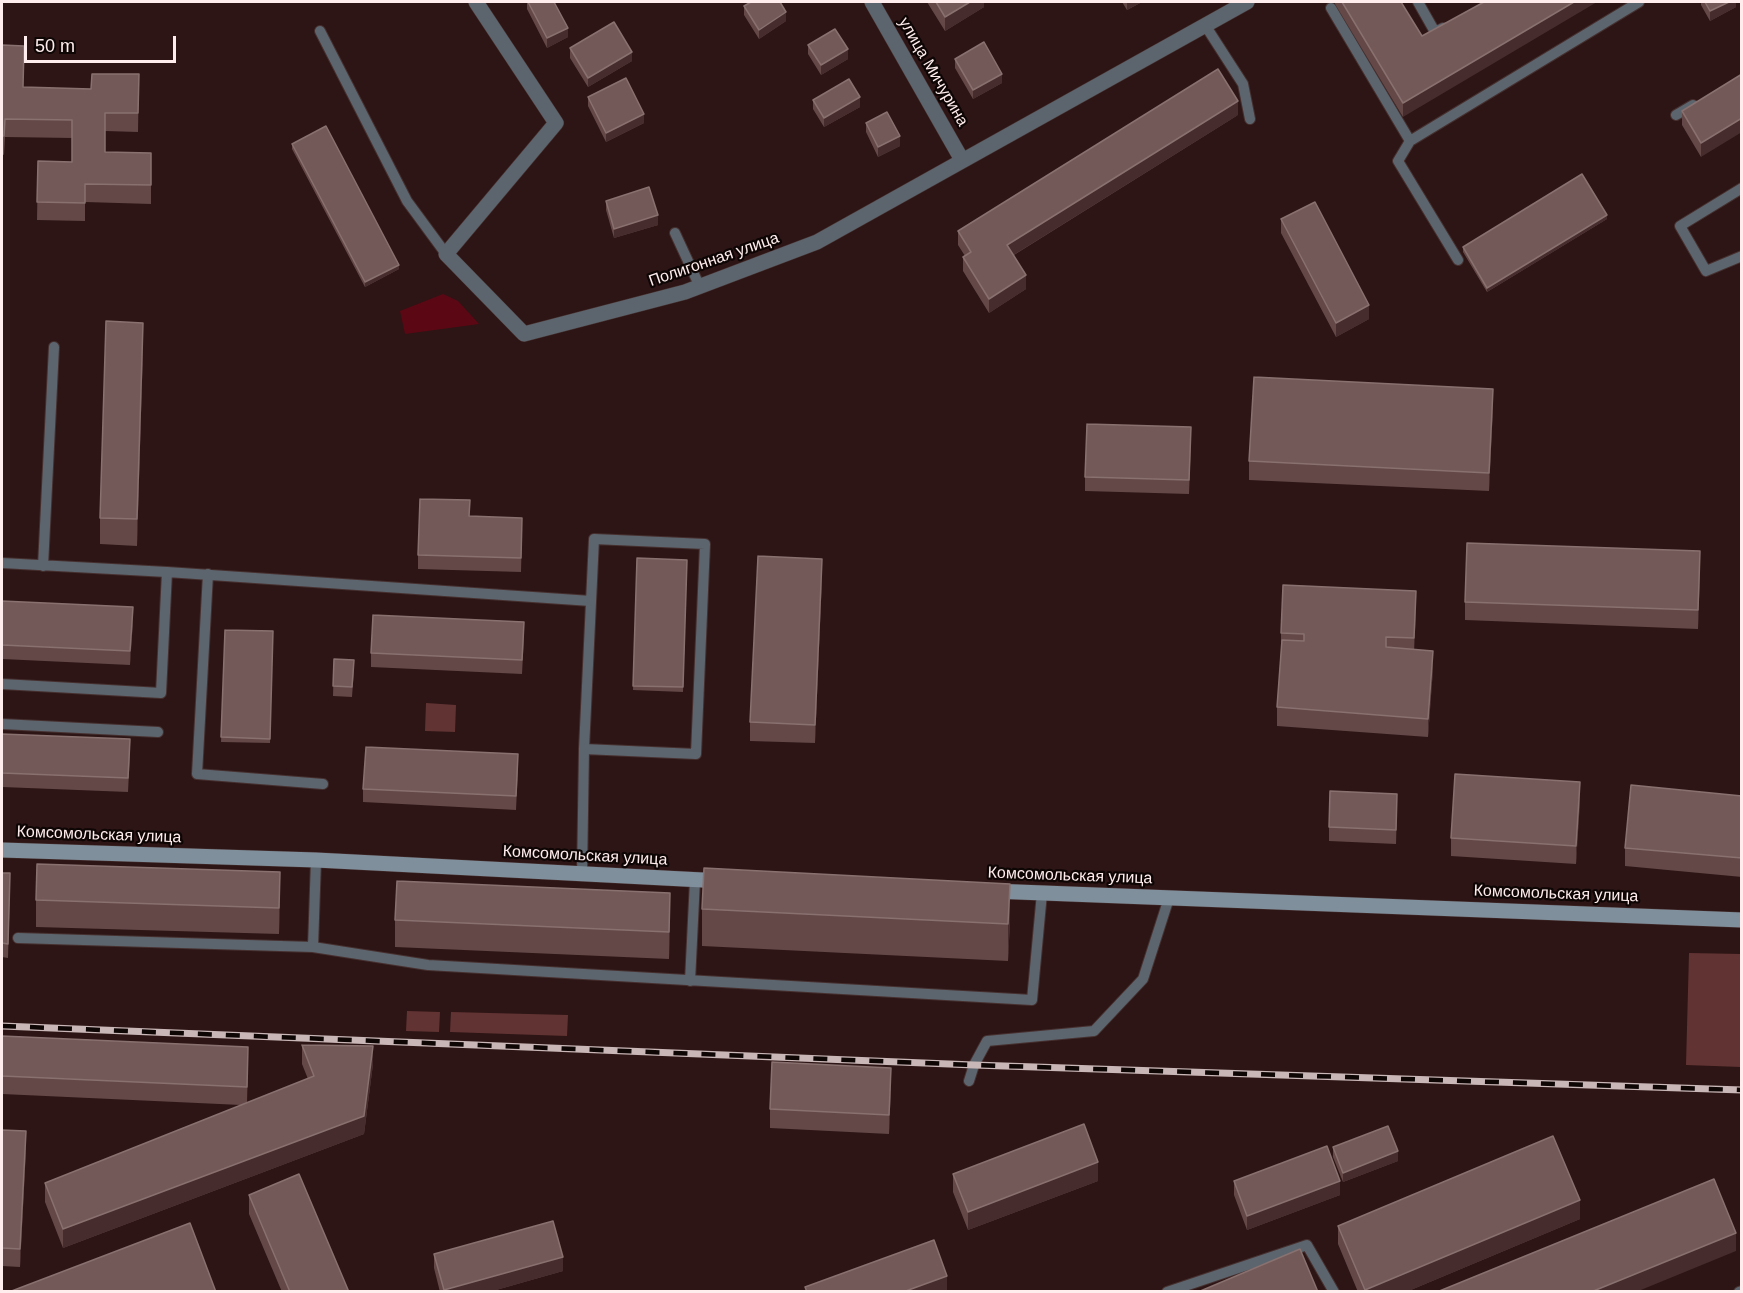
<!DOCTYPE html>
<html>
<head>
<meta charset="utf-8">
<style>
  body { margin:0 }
  #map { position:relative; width:1743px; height:1293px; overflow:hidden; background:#2d1515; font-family:Helvetica,sans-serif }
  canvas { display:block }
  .frame { position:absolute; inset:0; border:3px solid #feedec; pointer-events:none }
  .scale { position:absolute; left:24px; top:36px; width:152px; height:27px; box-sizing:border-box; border:3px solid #feedec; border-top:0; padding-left:8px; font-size:18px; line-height:21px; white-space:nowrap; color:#feedec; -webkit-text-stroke:4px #0e0505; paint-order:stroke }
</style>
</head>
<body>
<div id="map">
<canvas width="1743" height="1293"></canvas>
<div class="frame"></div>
<div class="scale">50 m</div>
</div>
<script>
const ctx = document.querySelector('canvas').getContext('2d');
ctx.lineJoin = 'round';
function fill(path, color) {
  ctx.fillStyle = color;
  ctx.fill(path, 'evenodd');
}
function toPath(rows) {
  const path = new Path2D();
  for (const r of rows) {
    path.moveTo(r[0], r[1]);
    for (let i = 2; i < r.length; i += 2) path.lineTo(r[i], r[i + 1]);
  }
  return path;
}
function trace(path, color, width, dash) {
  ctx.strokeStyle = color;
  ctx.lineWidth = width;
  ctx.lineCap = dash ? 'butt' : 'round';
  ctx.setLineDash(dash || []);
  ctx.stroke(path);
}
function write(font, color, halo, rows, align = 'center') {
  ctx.font = font + ' Helvetica,sans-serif';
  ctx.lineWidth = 4.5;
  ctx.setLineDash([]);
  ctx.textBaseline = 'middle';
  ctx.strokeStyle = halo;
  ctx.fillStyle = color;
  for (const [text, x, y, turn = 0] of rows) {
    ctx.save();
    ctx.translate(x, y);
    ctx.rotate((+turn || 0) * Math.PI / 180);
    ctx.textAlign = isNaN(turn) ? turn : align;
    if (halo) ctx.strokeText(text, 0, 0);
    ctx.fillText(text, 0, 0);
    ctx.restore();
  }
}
const green = toPath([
  [426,703,456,705,455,732,425,731],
  [1689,953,1741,954,1741,1067,1686,1065],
  [407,1011,440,1012,439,1032,406,1031],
  [451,1012,568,1015,567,1036,450,1032]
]);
const water = toPath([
  [443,294,458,301,479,324,405,334,400,311]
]);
const lane = toPath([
  [1418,2,1435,32,1443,28],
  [1331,8,1410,141],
  [1205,25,1243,84,1250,119],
  [320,31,407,201,446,254],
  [1676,115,1693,105],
  [1742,188,1680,226,1706,271,1742,256],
  [675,233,700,287],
  [1458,260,1398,161,1410,141,1639,2],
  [2,563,167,572,591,601],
  [43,566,54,347],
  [208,574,197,774,323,784],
  [2,684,161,693,167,572],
  [2,724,158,732],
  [316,860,313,947,428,965,1032,1000,1042,893],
  [582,875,584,749,594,539,705,544,696,754,584,749],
  [18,938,313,947],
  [690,981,695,880],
  [969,1081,974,1065,987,1041,1094,1031,1143,979,1169,898],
  [1167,1292,1307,1245,1334,1292],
  [1739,1292,1742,1291]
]);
const street = toPath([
  [476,2,556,123,446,254,524,334,685,292,817,242,1247,2],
  [872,2,962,160]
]);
const secondary = toPath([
  [2,850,316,860,722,881],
  [992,891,1742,920]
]);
const rail = toPath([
  [2,1026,974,1065,1742,1090]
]);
const wall = toPath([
  [527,2,554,2,568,37,547,48,527,9],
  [927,2,984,2,984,7,945,31],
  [1122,2,1142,2,1127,10],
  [1335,2,1401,2,1422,36,1403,117,1335,4],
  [1701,2,1736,2,1736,7,1710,21,1701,5],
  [744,6,786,21,759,39,744,15],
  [2,45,23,87,91,89,139,74,138,132,105,131,105,152,151,153,151,204,85,202,85,221,37,220,38,161,72,162,72,138,5,137,4,155,2,154],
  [808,45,848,59,821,75,808,54],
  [570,48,632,61,588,87,570,58],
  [955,59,1002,83,973,99,955,68],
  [1742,74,1701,157,1682,125,1682,111],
  [588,97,644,123,606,142,588,106],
  [813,100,860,107,824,127,813,109],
  [1238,115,1014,255,1026,289,989,313,963,271,963,257,965,256,958,245,958,231],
  [866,123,900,146,878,157,866,132],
  [292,144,399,269,365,287,292,149],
  [606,201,658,225,614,238,606,210],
  [1281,219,1369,319,1336,337,1281,233],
  [1607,219,1487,292,1463,252,1463,247],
  [143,349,137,546,100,544,100,518],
  [1493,407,1489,491,1249,480,1249,461],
  [1191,441,1189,494,1085,491,1085,477],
  [470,516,522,532,521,572,418,569,418,555],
  [637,558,687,560,683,692,633,690],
  [1700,569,1698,629,1465,620,1465,602],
  [822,578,815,743,750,741,750,722],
  [2,601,133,621,130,665,2,659],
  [1416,609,1414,650,1433,669,1428,737,1277,726,1277,707,1281,650,1281,633],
  [225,630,273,631,270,743,221,742],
  [524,636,522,674,371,667,371,653],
  [334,659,354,669,352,697,333,696],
  [2,734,130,753,128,792,2,787],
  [518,768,516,810,363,802,363,789],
  [1742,796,1742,877,1625,866,1625,848],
  [1580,801,1576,864,1451,856,1451,838],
  [1397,808,1396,844,1329,841,1329,827],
  [2,873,10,887,8,958,2,957],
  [280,898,279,934,36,927,36,900],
  [702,909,1010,921,1008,961,702,946],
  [395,920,670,920,669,959,395,947],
  [2,1036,248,1065,247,1103,308,1079,302,1064,302,1045,373,1064,364,1134,63,1248,45,1202,45,1183,241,1105,2,1094],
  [891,1086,889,1134,770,1128,770,1109],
  [2,1130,26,1149,20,1267,2,1266],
  [1333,1147,1398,1161,1343,1182,1333,1157],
  [953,1174,1098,1181,968,1230,953,1192],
  [1234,1181,1340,1195,1247,1230,1234,1195],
  [249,1195,349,1292,282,1292,249,1214],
  [1580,1219,1406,1292,1358,1292,1338,1244,1338,1226],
  [434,1254,563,1271,489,1292,440,1292,434,1268]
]);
const shadedWall = toPath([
  [970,2,984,2,984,7,945,31,945,17],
  [1127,2,1142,2,1127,10],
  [1574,2,1597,2,1403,117,1403,103],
  [1729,2,1736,2,1736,7,1710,21,1710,11],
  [786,12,786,21,759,39,759,30],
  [568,28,568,37,547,48,547,38],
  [848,49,848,59,821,75,821,65],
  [632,52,632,61,588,87,588,78],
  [1002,74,1002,83,973,99,973,90],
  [860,97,860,107,824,127,824,118],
  [1238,101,1238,115,1007,259,1007,245],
  [644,114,644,123,606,142,606,133],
  [1742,118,1742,132,1701,157,1701,143],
  [900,136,900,146,878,157,878,147],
  [658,215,658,225,614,238,614,229],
  [1607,215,1607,219,1487,292,1487,288],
  [399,265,399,269,365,287,365,282],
  [1026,275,1026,289,989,313,989,299],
  [1369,305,1369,319,1336,337,1336,323],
  [143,323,143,349,137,546,137,519],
  [1493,389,1493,407,1489,491,1489,473],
  [1700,551,1700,569,1698,629,1698,610],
  [822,559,822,578,815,743,815,725],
  [1416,591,1416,609,1414,656,1414,638],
  [133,607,133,621,130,665,130,651],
  [1433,651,1433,669,1428,737,1428,719],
  [1580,782,1580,801,1576,864,1576,846],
  [280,872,280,898,279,934,279,908],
  [1010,884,1010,921,1008,961,1008,924],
  [670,893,670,920,669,959,669,932],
  [373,1046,373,1064,364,1134,63,1248,63,1229],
  [891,1068,891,1086,889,1134,889,1115],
  [26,1131,26,1149,20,1267,20,1249],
  [1398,1151,1398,1161,1343,1182,1343,1173],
  [1098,1162,1098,1181,968,1230,968,1212],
  [1340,1181,1340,1195,1247,1230,1247,1216],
  [1580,1200,1580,1219,1406,1292,1365,1292,1365,1290],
  [1736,1233,1736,1251,1636,1292,1591,1292],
  [563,1257,563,1271,489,1292,444,1292,444,1290],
  [947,1276,947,1290,942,1292,903,1292]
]);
const building = toPath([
  [528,2,554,2,568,28,547,38,528,2],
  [751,2,780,2,786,12,759,30,744,6,751,2],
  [936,2,970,2,945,17,936,2],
  [1342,2,1401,2,1422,36,1484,2,1574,2,1403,103,1342,2],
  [1705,2,1729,2,1710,11,1705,2],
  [614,22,632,52,588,78,570,48,614,22],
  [835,29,848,49,821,65,808,45,835,29],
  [984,42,1002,74,973,90,955,59,984,42],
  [2,45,24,46,23,87,91,89,92,74,139,74,138,113,105,113,105,152,151,153,151,185,85,184,85,203,37,202,38,161,72,162,72,120,5,119,4,136,2,136,2,45],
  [1218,69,1238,101,1007,245,1026,275,989,299,963,257,971,252,958,231,1218,69],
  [1742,74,1742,118,1701,143,1682,111,1742,74],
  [626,78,644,114,606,133,588,97,626,78],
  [849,79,860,97,824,118,813,100,849,79],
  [887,112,900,136,878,147,866,123,887,112],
  [326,126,399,265,365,282,292,144,326,126],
  [1582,174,1607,215,1487,288,1463,247,1582,174],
  [649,187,658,215,614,229,606,201,649,187],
  [1315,202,1369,305,1336,323,1281,219,1315,202],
  [106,321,143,323,137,519,100,518,106,321],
  [1254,377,1493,389,1489,473,1249,461,1254,377],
  [1087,424,1191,427,1189,480,1085,477,1087,424],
  [420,499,470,500,469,516,522,518,521,558,418,555,420,499],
  [1467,543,1700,551,1698,610,1465,602,1467,543],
  [758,556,822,559,815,725,750,722,758,556],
  [637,558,687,560,683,687,633,686,637,558],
  [1283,585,1416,591,1414,638,1386,637,1386,647,1433,651,1428,719,1277,707,1282,640,1304,641,1304,634,1281,633,1283,585],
  [2,601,133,607,130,651,2,645,2,601],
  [373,615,524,622,522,660,371,653,373,615],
  [225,630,273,631,270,739,221,737,225,630],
  [334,659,354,660,352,687,333,686,334,659],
  [2,734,130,739,128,778,2,773,2,734],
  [366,747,518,754,516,796,363,789,366,747],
  [1455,774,1580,782,1576,846,1451,838,1455,774],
  [1631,785,1742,796,1742,858,1625,848,1631,785],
  [1330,791,1397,794,1396,830,1329,827,1330,791],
  [37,864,280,872,279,908,36,900,37,864],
  [704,868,1010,884,1008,924,702,909,704,868],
  [2,873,10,873,8,944,2,943,2,873],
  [397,881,670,893,669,932,395,920,397,881],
  [2,1036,248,1047,247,1087,2,1076,2,1036],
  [302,1045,373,1046,364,1116,63,1229,45,1183,314,1076,302,1045],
  [772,1062,891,1068,889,1115,770,1109,772,1062],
  [1084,1124,1098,1162,968,1212,953,1174,1084,1124],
  [1388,1126,1398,1151,1343,1173,1333,1147,1388,1126],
  [2,1130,26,1131,20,1249,2,1248,2,1130],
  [1553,1136,1580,1200,1365,1290,1338,1226,1553,1136],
  [1327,1146,1340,1181,1247,1216,1234,1181,1327,1146],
  [299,1174,349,1292,290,1292,249,1195,299,1174],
  [1714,1179,1736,1233,1591,1292,1437,1292,1714,1179],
  [553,1221,563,1257,444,1290,434,1254,553,1221],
  [190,1223,216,1292,9,1292,190,1223],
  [934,1240,947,1276,903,1292,807,1292,805,1287,934,1240],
  [1300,1249,1318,1292,1198,1292,1300,1249]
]);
const streetNames = [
  ["улица Мичурина",933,72,60],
  ["Полигонная улица",714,260,-19],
  ["Комсомольская улица",99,835,2],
  ["Комсомольская улица",585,856,3],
  ["Комсомольская улица",1070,876,2],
  ["Комсомольская улица",1556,894,2]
];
fill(green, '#623333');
fill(water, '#5b0814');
trace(lane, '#462f2f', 12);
trace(street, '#462f2f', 16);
trace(secondary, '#462f2f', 16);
trace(lane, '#5c656d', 10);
trace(street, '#5c656d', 15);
trace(secondary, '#7f8f9b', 15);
trace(rail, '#c9b6b6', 7);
trace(rail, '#0e0505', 4.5, [14]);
fill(wall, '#634847');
fill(shadedWall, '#462c2c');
fill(building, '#735a59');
trace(building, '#897170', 1.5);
write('16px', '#feedec', '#0e0505', streetNames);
</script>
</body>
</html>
